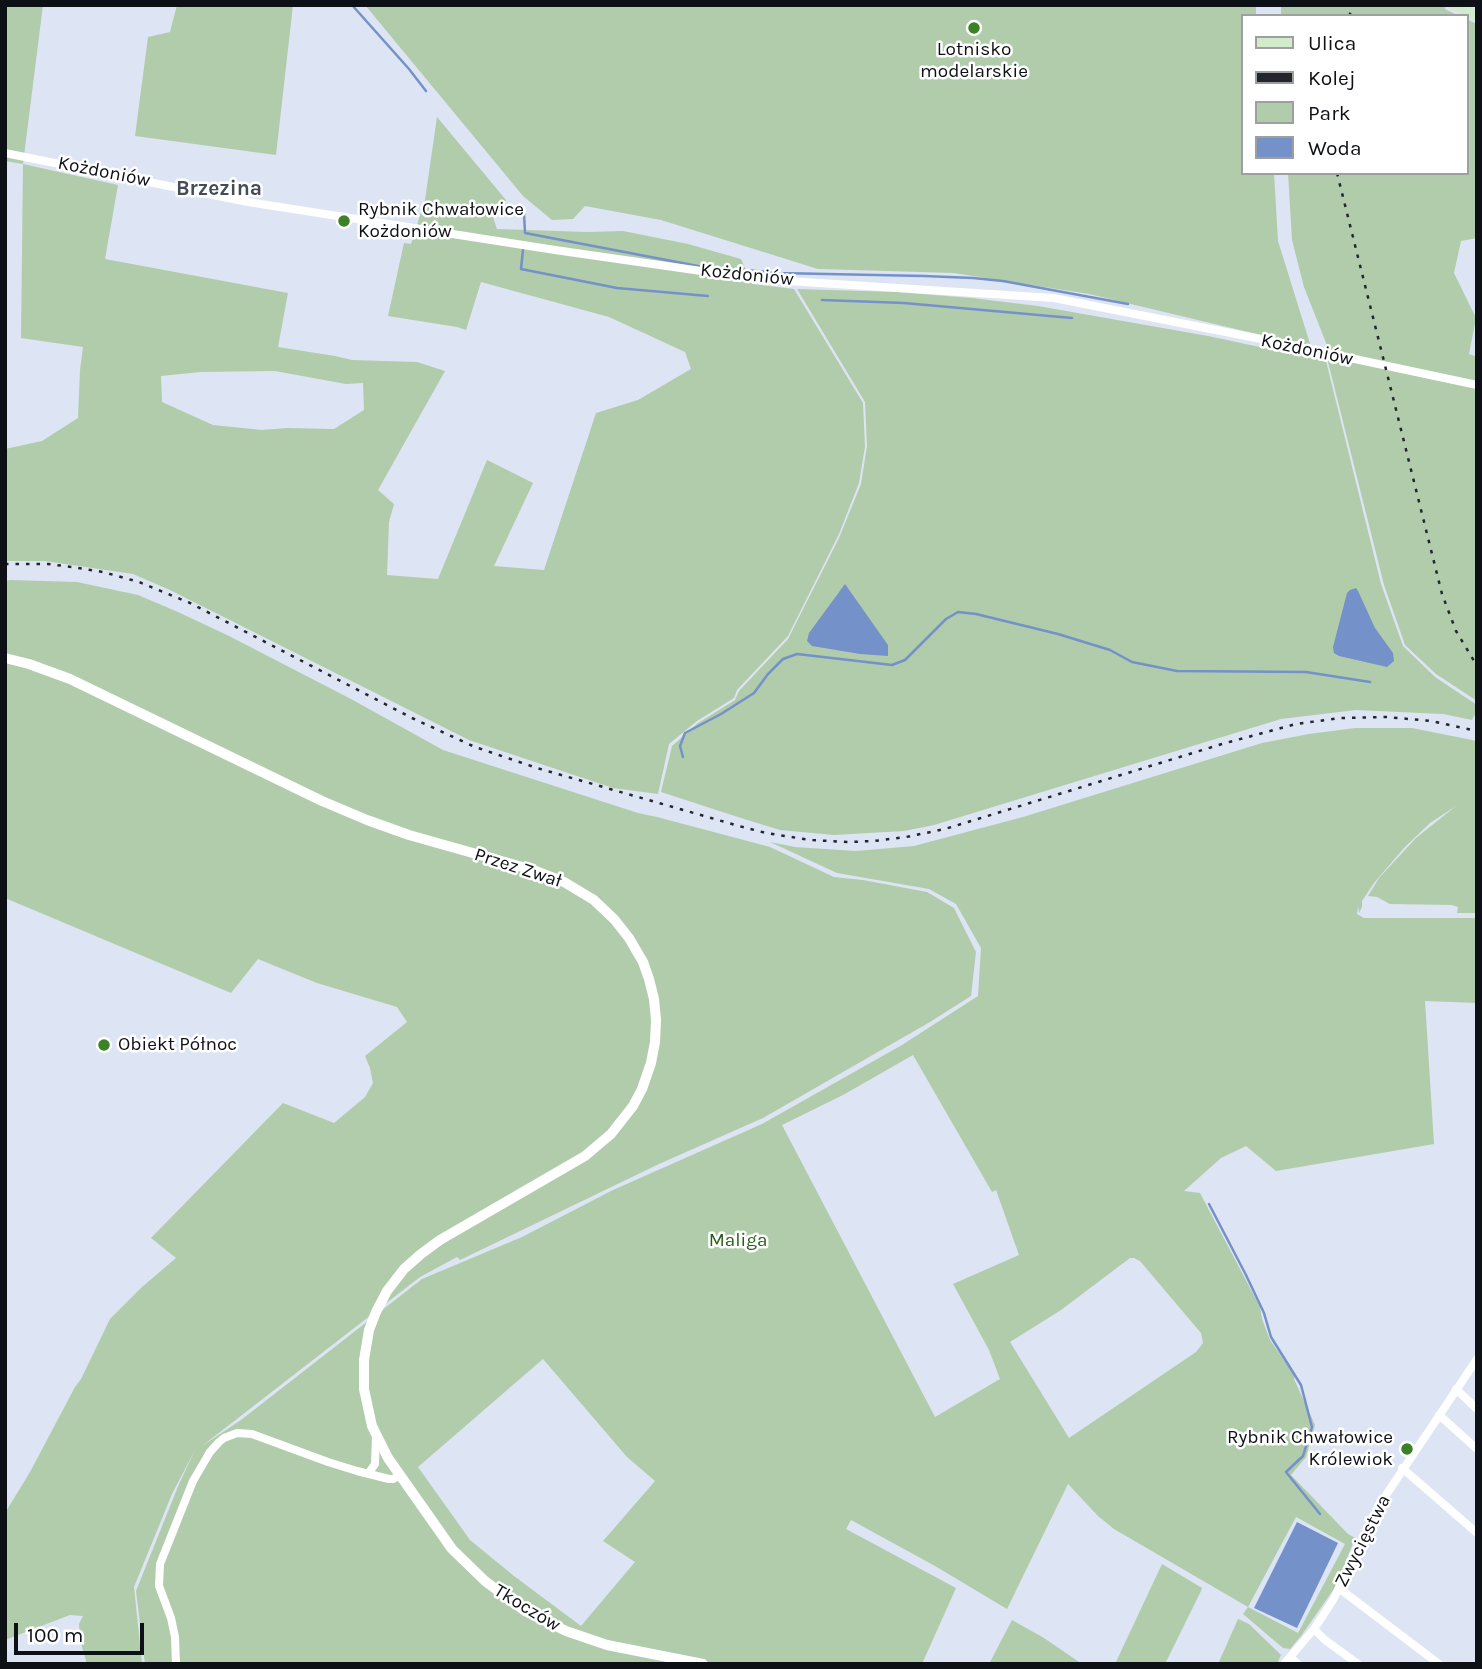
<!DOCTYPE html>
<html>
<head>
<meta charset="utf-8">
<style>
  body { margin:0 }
  #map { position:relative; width:1482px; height:1669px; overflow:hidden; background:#dde4f3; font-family:Karla,sans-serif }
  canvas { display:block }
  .frame { position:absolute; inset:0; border:7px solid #0d1015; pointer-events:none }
  .legend { position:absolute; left:1241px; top:14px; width:228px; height:161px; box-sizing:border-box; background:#fff; border:2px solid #9e9fa1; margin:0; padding:9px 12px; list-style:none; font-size:21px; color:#0d1015 }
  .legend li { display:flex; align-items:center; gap:14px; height:35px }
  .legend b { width:35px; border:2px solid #9e9fa1 }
  .scale { position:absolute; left:14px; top:1623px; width:130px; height:32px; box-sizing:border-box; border:4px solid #0d1015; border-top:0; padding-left:9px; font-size:21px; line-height:24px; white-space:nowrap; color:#0d1015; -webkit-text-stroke:5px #fff; paint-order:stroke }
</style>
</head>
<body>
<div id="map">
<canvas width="1482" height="1669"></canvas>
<div class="frame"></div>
<ul class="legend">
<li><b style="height:9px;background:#d2eccb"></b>Ulica</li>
<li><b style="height:9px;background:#23262c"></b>Kolej</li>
<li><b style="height:19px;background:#b1ccab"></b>Park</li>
<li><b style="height:19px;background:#7491c9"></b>Woda</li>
</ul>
<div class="scale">100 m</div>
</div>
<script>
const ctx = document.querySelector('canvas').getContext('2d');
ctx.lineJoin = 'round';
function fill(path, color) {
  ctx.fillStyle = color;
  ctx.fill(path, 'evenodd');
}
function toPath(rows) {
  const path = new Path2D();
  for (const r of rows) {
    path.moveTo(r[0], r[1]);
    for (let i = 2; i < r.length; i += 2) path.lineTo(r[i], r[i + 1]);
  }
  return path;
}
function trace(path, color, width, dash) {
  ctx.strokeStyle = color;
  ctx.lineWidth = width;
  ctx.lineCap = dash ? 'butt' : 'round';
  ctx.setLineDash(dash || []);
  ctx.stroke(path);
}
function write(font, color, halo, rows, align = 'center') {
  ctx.font = font + ' Karla,sans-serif';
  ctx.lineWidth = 5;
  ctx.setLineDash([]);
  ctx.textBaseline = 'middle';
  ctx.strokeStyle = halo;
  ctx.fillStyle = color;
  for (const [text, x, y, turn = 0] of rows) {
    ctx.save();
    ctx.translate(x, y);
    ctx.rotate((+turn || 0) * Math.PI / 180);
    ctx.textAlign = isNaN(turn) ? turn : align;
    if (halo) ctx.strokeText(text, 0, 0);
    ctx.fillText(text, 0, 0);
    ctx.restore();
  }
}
const green = toPath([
  [5,5,43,5,23,164,118,185,105,259,288,293,278,347,335,356,352,360,417,362,445,371,378,490,394,504,389,522,387,575,438,579,487,460,533,483,494,566,544,570,596,413,638,400,691,369,685,352,609,317,481,282,466,330,457,327,388,316,404,243,411,244,425,200,437,117,506,200,493,217,497,229,587,232,623,231,688,244,741,259,752,284,794,289,863,403,865,447,859,483,839,534,788,636,737,690,734,698,697,721,669,744,658,794,613,788,469,740,170,590,133,574,45,561,5,561,5,449,42,441,78,418,80,370,83,347,21,338,23,164,5,161],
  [275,371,346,384,363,383,364,410,334,429,287,428,262,430,213,425,162,402,161,376,200,372],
  [177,5,293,5,276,155,135,136,148,37,170,32],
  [365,5,1256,5,1256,16,1242,16,1242,173,1274,173,1278,241,1311,347,1089,294,954,273,818,269,661,220,585,206,573,219,552,220,523,196],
  [1281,5,1446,5,1445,9,1459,16,1281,16],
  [1466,19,1477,24,1477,238,1461,241,1454,273,1476,318,1469,354,1477,357,1477,701,1436,674,1405,645,1384,585,1328,362,1328,348,1304,287,1292,240,1288,173,1466,173],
  [797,289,896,292,972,298,1038,306,1208,336,1326,361,1381,584,1403,646,1435,677,1477,705,1477,711,1472,720,1443,714,1356,710,1281,719,934,825,904,831,834,835,780,830,744,819,661,792,672,746,698,723,735,700,739,691,788,639,839,538,861,484,867,446,865,402],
  [10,580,77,582,138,595,178,612,227,635,351,699,443,750,638,813,657,817,770,847,834,877,863,880,927,892,954,908,976,952,971,996,930,1022,763,1118,659,1164,460,1260,457,1257,420,1277,202,1446,241,1420,422,1279,522,1237,613,1190,762,1124,902,1045,978,996,981,948,956,904,929,889,837,873,770,842,795,847,856,851,914,846,1023,817,1262,743,1309,734,1355,728,1412,728,1477,741,1477,913,1457,913,1458,907,1452,905,1390,904,1377,897,1368,896,1379,878,1416,838,1456,806,1430,823,1404,848,1374,883,1362,901,1362,907,1359,913,1358,906,1357,914,1364,918,1477,918,1477,1003,1425,1001,1434,1144,1276,1171,1246,1146,1221,1158,1184,1191,1200,1193,1260,1307,1262,1319,1270,1340,1295,1376,1294,1379,1315,1425,1306,1457,1291,1475,1348,1534,1355,1538,1336,1586,1301,1636,1290,1649,1283,1648,1243,1614,1248,1607,1114,1529,1098,1516,1068,1484,1007,1609,935,1566,851,1520,846,1529,956,1588,922,1664,145,1664,136,1591,179,1484,195,1450,172,1494,134,1587,142,1664,87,1664,80,1640,79,1624,83,1616,70,1615,5,1640,5,1513,30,1472,75,1387,81,1379,110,1319,142,1287,176,1258,151,1238,283,1103,334,1123,365,1097,373,1083,370,1068,365,1056,407,1022,397,1007,317,983,258,959,231,993,5,898,5,581],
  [913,1055,992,1192,996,1190,1019,1255,953,1284,989,1350,1000,1379,935,1417,782,1125,843,1095],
  [1130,1258,1134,1258,1140,1261,1201,1333,1203,1343,1196,1352,1069,1438,1010,1342,1061,1310],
  [543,1359,627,1457,655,1481,603,1541,635,1562,581,1626,514,1576,470,1540,418,1467],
  [1296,1517,1345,1544,1298,1633,1248,1607],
  [1162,1564,1202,1588,1201,1591,1165,1664,1115,1664],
  [1238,1619,1249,1624,1281,1655,1277,1664,1218,1664],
  [1012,1620,1044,1638,1082,1664,989,1664]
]);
const water = toPath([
  [845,584,888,645,888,656,860,654,812,646,807,641,809,633],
  [1356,588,1358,591,1375,628,1393,653,1394,661,1387,667,1339,656,1334,653,1333,647,1347,593,1350,590],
  [1297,1522,1338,1543,1297,1628,1254,1608]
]);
const stream = toPath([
  [352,5,409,69,426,91],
  [524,213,525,233,698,266,779,273,924,276,973,278,1003,281,1128,304],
  [523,250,521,269,617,288,708,296],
  [822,300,904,303,1072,318],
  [683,757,680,746,685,733,721,714,754,693,768,674,783,659,797,654,892,665,905,660,946,619,958,612,976,614,1058,634,1110,650,1132,662,1177,671,1306,672,1370,682],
  [1209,1204,1246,1275,1264,1313,1271,1337,1301,1385,1312,1427,1303,1456,1286,1472,1320,1514]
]);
const minor = toPath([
  [5,153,248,202,555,250,757,279,1054,298,1256,338,1477,385],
  [1456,1389,1477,1409],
  [1439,1415,1477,1449],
  [1402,1468,1477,1533],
  [368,1474,375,1464,376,1435],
  [1340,1589,1439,1664],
  [1314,1629,1325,1640,1358,1664],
  [1290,1657,1298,1664],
  [176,1664,175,1637,171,1618,159,1586,160,1564,193,1481,210,1452,219,1442,224,1438,237,1433,252,1434,328,1462,357,1471,389,1479,393,1479,400,1475],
  [1284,1664,1314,1629,1333,1600,1378,1507,1477,1359]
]);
const tertiary = toPath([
  [5,658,29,664,70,679,322,801,367,820,409,835,533,870,564,882,594,900,614,919,629,938,643,962,649,979,654,999,656,1020,655,1042,651,1063,642,1089,633,1106,611,1134,585,1156,440,1240,421,1254,404,1269,387,1291,376,1312,369,1330,364,1360,364,1389,372,1426,388,1458,452,1549,485,1581,525,1611,566,1631,607,1645,703,1664]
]);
const secondary = toPath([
  [1453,5,1477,16]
]);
const rail = toPath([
  [1349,16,1354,5],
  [1337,173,1442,594,1456,631,1477,666],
  [5,564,48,564,72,567,103,572,139,582,190,603,412,718,475,747,537,768,739,826,766,833,810,840,849,842,874,841,906,837,945,829,1222,744,1296,724,1341,718,1387,717,1431,721,1477,731]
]);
const markers = [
  [974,28,7,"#3b8126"],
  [344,221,7,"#3b8126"],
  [104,1045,7,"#3b8126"],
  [1407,1449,7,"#3b8126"]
];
const poiNames = [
  ["Lotnisko",974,50,"center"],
  ["modelarskie",974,72,"center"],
  ["Rybnik Chwałowice",358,210],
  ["Kożdoniów",358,232],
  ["Obiekt Północ",118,1045],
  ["Rybnik Chwałowice",1393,1438,"right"],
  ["Królewiok",1393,1460,"right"]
];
const streetNames = [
  ["Kożdoniów",104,172,11],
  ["Kożdoniów",747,275,6],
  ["Kożdoniów",1307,350,12],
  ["Przez Zwał",518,868,18],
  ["Zwycięstwa",1363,1541,-63],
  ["Tkoczów",527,1608,31]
];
const parkNames = [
  ["Maliga",738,1241]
];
const neighbourhoodNames = [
  ["Brzezina",219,189]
];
fill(green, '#b1ccab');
fill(water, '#7491c9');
trace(stream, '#7491c9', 2.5);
trace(minor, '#fff', 8);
trace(tertiary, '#fff', 10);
trace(secondary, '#d2eccb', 10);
trace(rail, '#23262c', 2.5, [3.5, 7]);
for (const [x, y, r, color] of markers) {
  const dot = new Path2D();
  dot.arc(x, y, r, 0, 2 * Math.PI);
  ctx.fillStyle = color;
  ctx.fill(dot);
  trace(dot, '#fff', 2.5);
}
write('19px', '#0d1015', '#fff', poiNames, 'left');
write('19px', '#0d1015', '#fff', streetNames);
write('19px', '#275f16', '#fff', parkNames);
write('bold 21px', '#454b57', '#fff', neighbourhoodNames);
</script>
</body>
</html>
